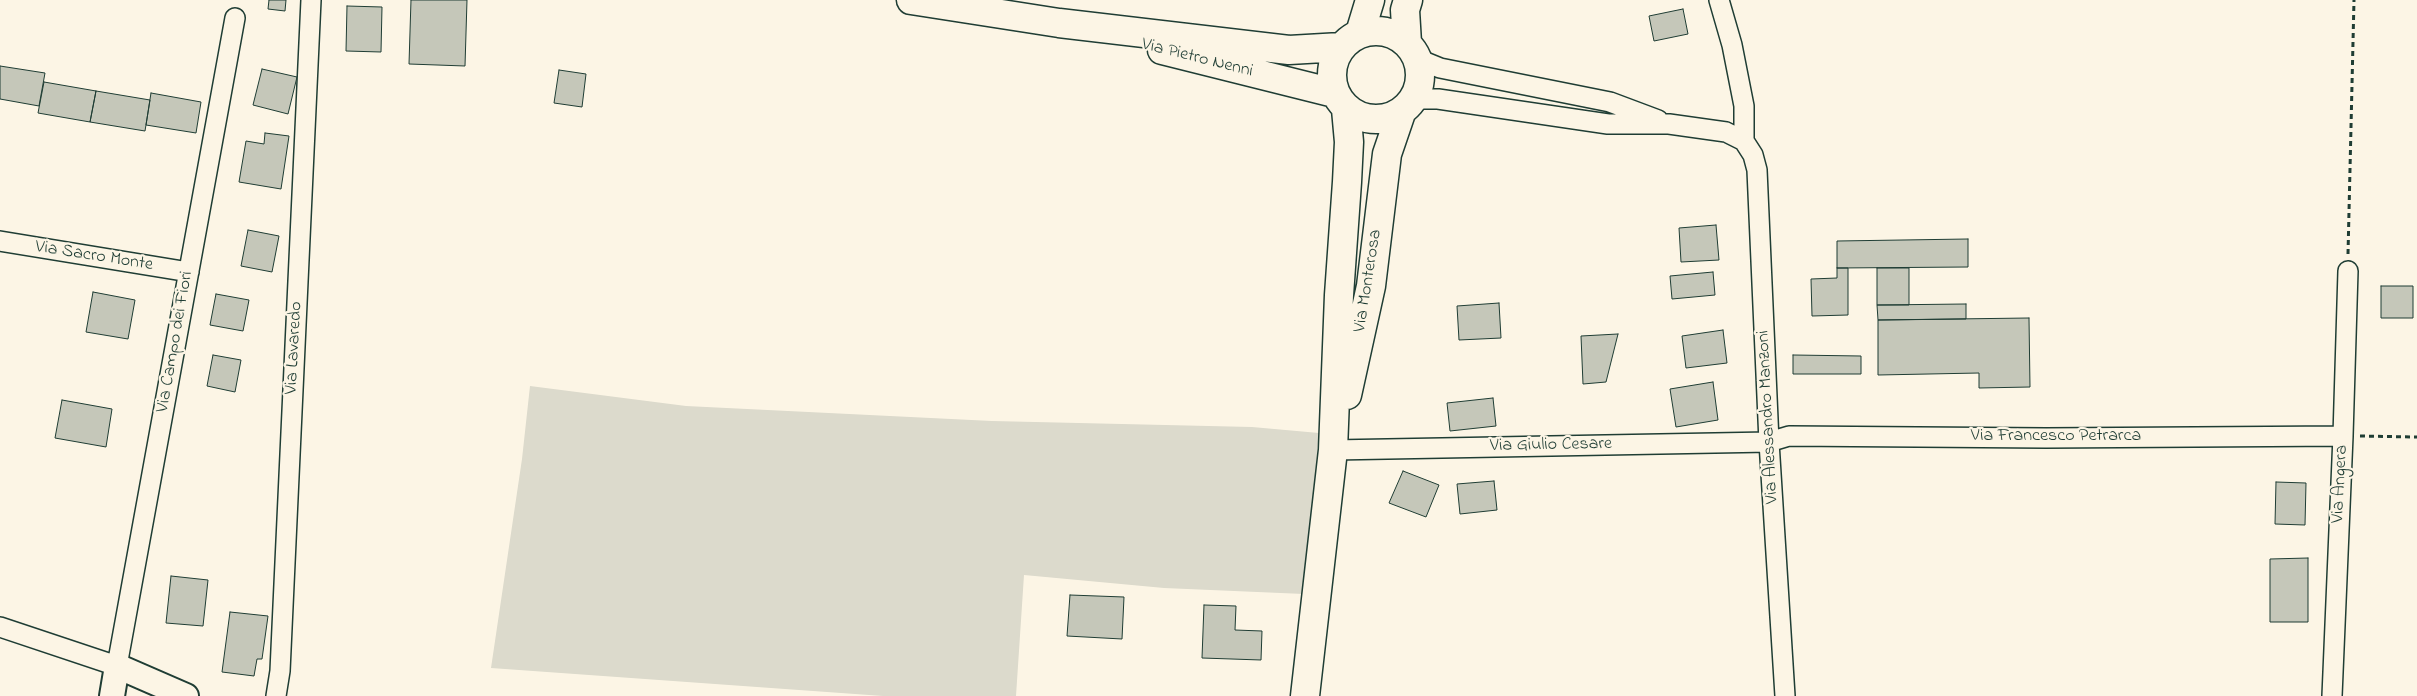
<!DOCTYPE html>
<html>
<head>
<meta charset="utf-8">
<style>
  body { margin:0 }
  canvas { display:block; background:#fcf5e5 }
</style>
</head>
<body>
<canvas width="2417" height="696"></canvas>
<script>
const ctx = document.querySelector('canvas').getContext('2d');
ctx.lineJoin = 'round';
function fill(path, color) {
  ctx.fillStyle = color;
  ctx.fill(path, 'evenodd');
}
function toPath(rows) {
  const path = new Path2D();
  for (const r of rows) {
    if (r.length === 3) {
      path.moveTo(r[0] + r[2], r[1]);
      path.arc(r[0], r[1], r[2], 0, 2 * Math.PI);
      continue;
    }
    path.moveTo(r[0], r[1]);
    for (let i = 2; i < r.length; i += 2) path.lineTo(r[i], r[i + 1]);
  }
  return path;
}
function trace(path, color, width, dash) {
  ctx.strokeStyle = color;
  ctx.lineWidth = width;
  ctx.lineCap = dash ? 'butt' : 'round';
  ctx.setLineDash(dash || []);
  ctx.stroke(path);
}
function write(font, color, halo, rows, align = 'center') {
  ctx.font = font + ' "Indie Flower",sans-serif';
  ctx.lineWidth = 4.5;
  ctx.setLineDash([]);
  ctx.textBaseline = 'middle';
  ctx.strokeStyle = halo;
  ctx.fillStyle = color;
  for (const [text, x, y, turn = 0] of rows) {
    ctx.save();
    ctx.translate(x, y);
    ctx.rotate((+turn || 0) * Math.PI / 180);
    ctx.textAlign = isNaN(turn) ? turn : align;
    if (halo) ctx.strokeText(text, 0, 0);
    ctx.fillText(text, 0, 0);
    ctx.restore();
  }
}
const green = toPath([
  [530,386,686,406,992,421,1252,427,1319,433,1304,594,1164,588,1024,575,1016,696,883,696,491,668,522,459]
]);
const building = toPath([
  [269,0,286,0,285,11,268,9,269,0],
  [411,0,467,0,465,66,409,64,411,0],
  [347,6,382,7,381,52,346,51,347,6],
  [1683,9,1688,34,1654,41,1649,16,1683,9],
  [0,66,45,73,39,106,0,99,0,66],
  [262,69,297,77,288,114,253,105,262,69],
  [559,70,586,74,582,107,554,103,559,70],
  [44,82,96,91,90,122,38,113,44,82],
  [96,91,150,100,145,131,90,122,96,91],
  [151,93,201,102,196,133,146,125,151,93],
  [265,133,289,136,281,189,239,182,246,141,264,144,265,133],
  [1716,225,1719,260,1681,262,1679,228,1716,225],
  [248,230,279,236,272,272,241,266,248,230],
  [1968,239,1968,267,1837,268,1837,241,1968,239],
  [1837,268,1848,268,1848,315,1812,316,1811,279,1837,278,1837,268],
  [1877,268,1909,268,1909,305,1877,305,1877,268],
  [1713,272,1715,295,1672,299,1670,276,1713,272],
  [2381,286,2413,286,2413,318,2381,318,2381,286],
  [93,292,135,300,128,339,86,332,93,292],
  [216,294,249,300,243,331,210,325,216,294],
  [1499,303,1501,338,1459,340,1457,306,1499,303],
  [1966,304,1966,319,1878,320,1877,305,1966,304],
  [2029,318,2030,387,1979,388,1979,373,1878,375,1878,320,2029,318],
  [1723,330,1727,363,1686,368,1682,336,1723,330],
  [1618,334,1606,382,1583,384,1581,336,1618,334],
  [213,355,241,360,235,392,207,386,213,355],
  [1793,355,1861,356,1861,374,1793,374,1793,355],
  [1713,382,1718,420,1676,427,1670,389,1713,382],
  [1493,398,1496,426,1450,431,1447,403,1493,398],
  [62,400,112,409,106,447,55,438,62,400],
  [1403,471,1439,485,1426,517,1389,503,1403,471],
  [1494,481,1497,510,1460,514,1457,484,1494,481],
  [2276,482,2306,483,2305,525,2275,524,2276,482],
  [2308,558,2308,622,2270,622,2270,559,2308,558],
  [171,576,208,580,203,626,166,623,171,576],
  [1070,595,1124,597,1122,639,1067,636,1070,595],
  [1204,605,1236,606,1235,630,1262,631,1261,660,1202,658,1204,605],
  [230,612,268,616,262,659,257,659,254,676,222,672,230,612]
]);
const path = toPath([
  [2348,254,2354,0],
  [2360,436,2417,437]
]);
const minor = toPath([
  [1719,0,1732,45,1744,106,1744,141],
  [1418,59,1440,68,1610,102,1658,120],
  [1414,99,1438,99,1608,124,1669,124,1726,132,1744,141,1753,155,1757,170,1769,442,1785,696],
  [0,241,189,272],
  [1333,450,1769,442,1789,436,2046,438,2343,436],
  [0,627,117,666,235,18],
  [276,696,280,671,311,0],
  [2332,696,2343,436,2348,271]
]);
const tertiary = toPath([
  [112,696,117,666,186,696]
]);
const secondary = toPath([
  [911,0,1059,23,1289,50,1341,47],
  [1376,75,44],
  [1360,33,1370,0],
  [1407,43,1405,10,1408,0],
  [1162,50,1334,93],
  [1347,395,1371,286,1387,154,1401,113],
  [1305,696,1333,450,1339,295,1347,182,1349,142,1346,109]
]);
const streetNames = [
  ["Via Pietro Nenni",1197,59,14],
  ["Via Sacro Monte",94,257,9],
  ["Via Monterosa",1369,281,-81],
  ["Via Campo dei Fiori",176,342,-80],
  ["Via Lavaredo",295,348,-87],
  ["Via Alessandro Manzoni",1769,417,-93],
  ["Via Francesco Petrarca",2056,437],
  ["Via Giulio Cesare",1551,446,-1],
  ["Via Angera",2341,484,-87]
];
fill(green, '#dcdacc');
fill(building, '#c5c7b9');
trace(building, '#1f3d34', 1);
trace(minor, '#1f3d34', 22);
trace(tertiary, '#1f3d34', 28);
trace(secondary, '#1f3d34', 31);
trace(path, '#1f3d34', 3, [5, 4]);
trace(minor, '#fcf5e5', 19);
trace(tertiary, '#fcf5e5', 24);
trace(secondary, '#fcf5e5', 28);
write('18px', '#1f3d34', '#fcf5e5', streetNames);
</script>
</body>
</html>
